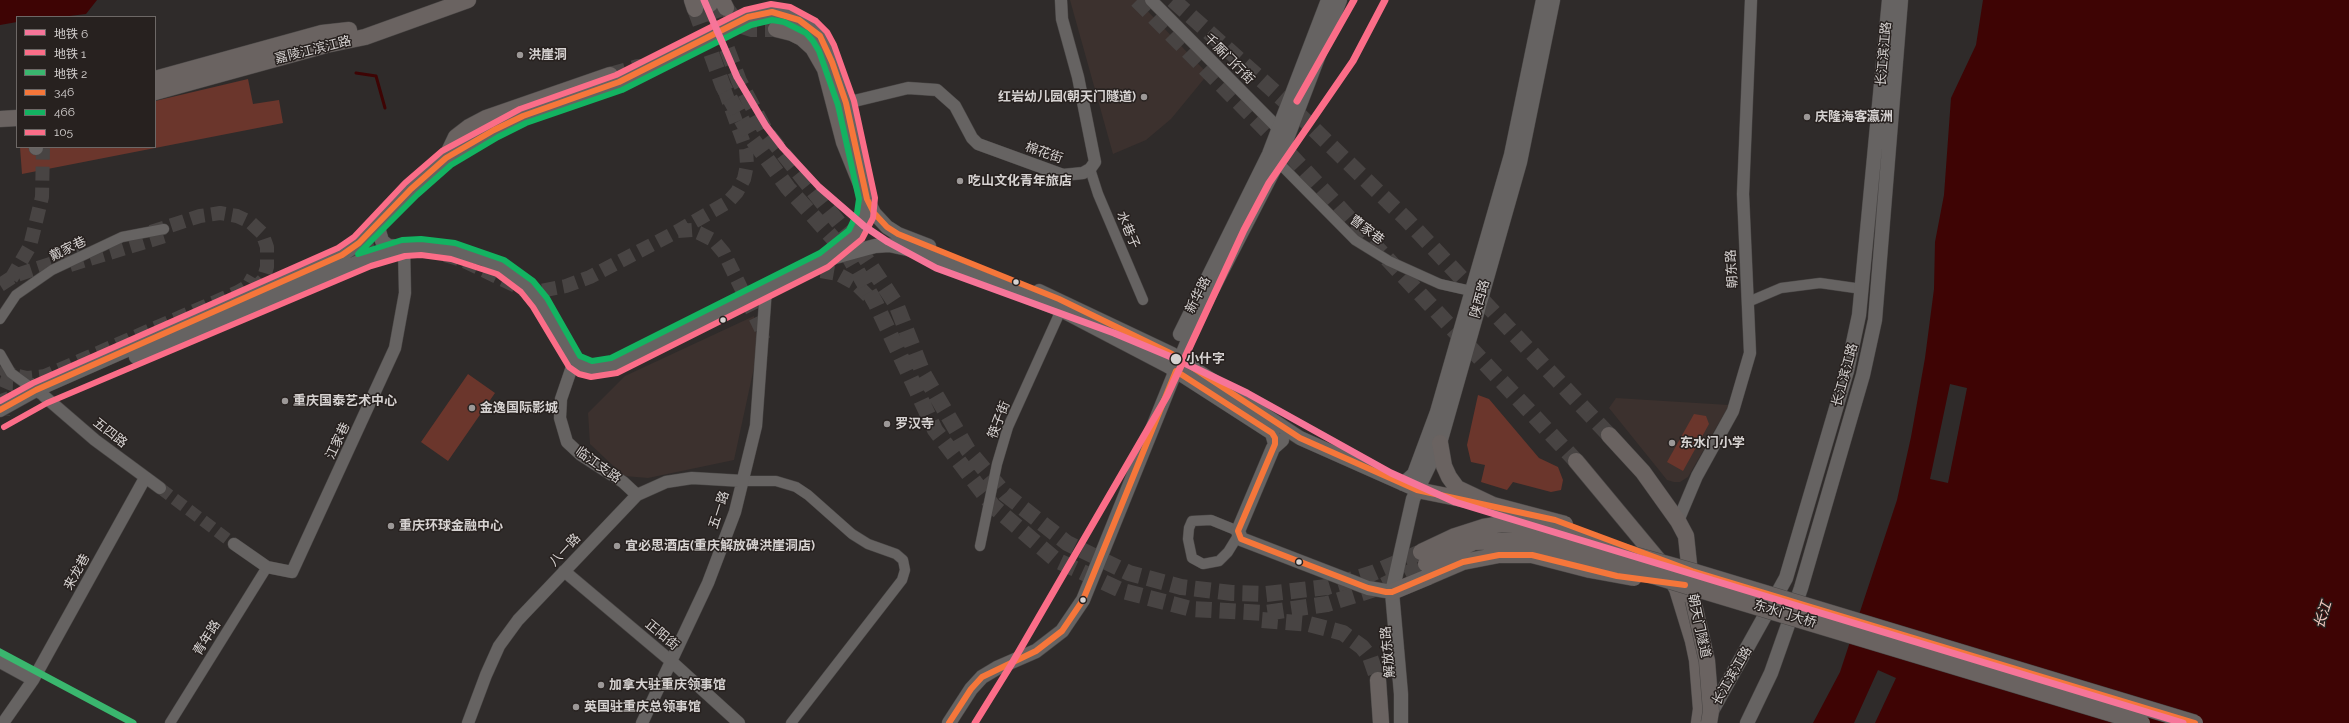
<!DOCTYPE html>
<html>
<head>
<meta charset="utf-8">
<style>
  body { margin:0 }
  #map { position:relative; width:2349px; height:723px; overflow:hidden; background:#2f2b2a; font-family:Raleway,"Noto Sans SC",sans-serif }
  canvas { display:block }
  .legend { position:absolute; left:16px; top:16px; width:140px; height:132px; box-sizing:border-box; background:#27211f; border:1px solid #6d6866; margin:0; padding:5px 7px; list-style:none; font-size:12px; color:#d6d2d1 }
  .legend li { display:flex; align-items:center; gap:8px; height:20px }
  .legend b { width:20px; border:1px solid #6d6866 }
</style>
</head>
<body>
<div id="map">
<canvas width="2349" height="723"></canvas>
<ul class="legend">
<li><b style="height:5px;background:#f67599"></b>地铁 6</li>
<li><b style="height:5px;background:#fb6d88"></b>地铁 1</li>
<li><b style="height:5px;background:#3ab66e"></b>地铁 2</li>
<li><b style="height:5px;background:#f5763a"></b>346</li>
<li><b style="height:5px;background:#13b361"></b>466</li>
<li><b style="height:5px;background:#fb6d88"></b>105</li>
</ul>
</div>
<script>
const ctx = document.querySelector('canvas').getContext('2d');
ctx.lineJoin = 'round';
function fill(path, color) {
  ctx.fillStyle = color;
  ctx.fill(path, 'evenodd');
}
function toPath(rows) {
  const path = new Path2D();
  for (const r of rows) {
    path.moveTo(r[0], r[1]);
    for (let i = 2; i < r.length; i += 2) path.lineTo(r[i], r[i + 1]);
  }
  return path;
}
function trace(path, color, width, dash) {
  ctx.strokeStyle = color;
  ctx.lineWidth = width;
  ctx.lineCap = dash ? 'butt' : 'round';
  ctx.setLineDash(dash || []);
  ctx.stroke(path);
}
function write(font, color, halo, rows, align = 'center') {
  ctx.font = font + ' Raleway,"Noto Sans SC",sans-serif';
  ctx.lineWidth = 3;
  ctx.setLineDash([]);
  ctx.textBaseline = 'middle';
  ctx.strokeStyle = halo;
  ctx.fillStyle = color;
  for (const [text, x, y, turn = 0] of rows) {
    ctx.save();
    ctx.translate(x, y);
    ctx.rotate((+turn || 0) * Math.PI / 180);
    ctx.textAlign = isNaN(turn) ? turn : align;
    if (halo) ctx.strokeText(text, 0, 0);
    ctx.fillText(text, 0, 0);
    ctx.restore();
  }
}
const built = toPath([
  [1070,0,1137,0,1208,74,1171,119,1146,140,1113,154],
  [754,316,758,349,734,460,648,478,624,476,590,444,588,413,625,376],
  [1616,398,1729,405,1688,477,1680,482,1674,482,1667,480,1609,408]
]);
const green = toPath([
  [248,79,253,104,279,100,283,123,22,174,20,147,155,147,155,101],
  [468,374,495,393,448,461,421,442],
  [1478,395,1489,399,1539,458,1558,467,1563,480,1561,490,1551,492,1513,482,1507,490,1481,482,1485,465,1471,462,1467,445],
  [1694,414,1706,416,1709,424,1683,471,1667,462]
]);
const water = toPath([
  [0,0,97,0,86,14,61,17,17,17,17,22,0,25],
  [1983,0,2349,0,2349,723,1813,723,1840,672,1897,500,1911,437,1925,358,1934,289,1935,242,1944,195,1951,98,1976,45]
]);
const pier = toPath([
  [1950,384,1967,388,1948,483,1930,479],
  [1878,670,1896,678,1875,723,1854,723]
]);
const stream = toPath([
  [356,73,376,76,385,108]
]);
const tertiaryTunnel = toPath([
  [160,488,234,544]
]);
const secondaryTunnel = toPath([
  [678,231,692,230,699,233,713,240,724,253,761,329,763,339],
  [151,232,200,216,220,213,237,216,250,222,262,233,267,247,267,267,263,280,247,297],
  [445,255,462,260,522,289,540,291,566,286,590,277,678,231,728,202,737,192,744,179,747,165,746,149,723,86],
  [341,257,376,248,397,248],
  [70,265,165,236],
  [799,272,821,271,838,274,856,284,876,304],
  [11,279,30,246,42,197,43,148],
  [0,285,14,276,80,254],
  [0,367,13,375,27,378,45,376,238,292,248,286,253,277],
  [0,379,12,384,36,385],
  [0,394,4,405,3,415]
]);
const primaryTunnel = toPath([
  [1137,0,1281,145,1576,461],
  [1173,0,1286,102,1407,220,1609,435],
  [710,4,739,81,766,132,858,247,896,304,923,373,968,450,1005,494,1067,543,1129,573,1181,587,1232,593,1266,594,1327,587,1373,573,1421,552],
  [726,8,739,25,752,29,776,29],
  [695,9,723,86,753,140,788,188,848,255,876,304,935,430,993,506,1056,560,1123,591,1191,609,1266,613,1327,604,1378,588,1426,564],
  [610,75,638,67,649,67],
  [1262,620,1309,624,1343,633,1362,647,1370,657,1378,680]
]);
const minor = toPath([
  [1274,158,1355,240,1389,261,1440,284,1471,291],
  [1090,169,1098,194,1143,300],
  [1748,302,1781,288,1820,283,1862,289],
  [0,319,16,295,52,270,122,237,164,229],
  [0,354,11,373,40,394],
  [743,481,776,481,796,487,808,495,852,534,868,544,896,554,903,560,905,570,902,580,791,723],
  [1238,531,1211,520,1192,521,1189,528,1188,539,1192,558,1203,564,1219,561,1228,552,1239,534],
  [980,546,997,464,1008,427,1061,310],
  [170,723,267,567]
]);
const tertiary = toPath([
  [1151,0,1284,134],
  [846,103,908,88,937,90,955,106,972,138,978,144,1063,175,1083,173,1090,169,1095,162,1078,77,1062,19,1061,0],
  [574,361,561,399,560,418,567,442,581,455,623,482,637,495],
  [44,396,95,440,160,488],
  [1678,521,1697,476,1733,411,1750,353,1743,194,1751,0],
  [234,544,267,567,292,572,395,348,405,293,404,248],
  [564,571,672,662,739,723],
  [0,662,33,680],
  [3,723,33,680,145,478],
  [468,723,486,675,499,646,518,620,637,495,666,482,692,478,743,481],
  [642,723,708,583,735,512,756,426,766,289]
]);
const secondary = toPath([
  [36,147,36,148],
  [867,199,874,213,887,227,898,234,929,246],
  [377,224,382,241,388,246,453,251,484,259,515,276,540,302,574,361,582,367,592,369,613,366,824,260,875,246,889,245,912,250,1061,310,1168,366,1272,433,1275,444],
  [1039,291,1172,354,1300,438,1417,490],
  [1180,334,1269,154,1328,0],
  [136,357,368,258,400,249],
  [0,410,36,390,342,255,359,243,411,189,446,158,494,130,523,116,619,82,734,24,760,13,772,12,787,14,811,27,820,36,832,62,846,103,867,199,865,215,855,235,824,260],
  [1282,440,1273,448,1238,531,1241,539,1368,588,1392,592],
  [1403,484,1414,474,1437,412,1511,155,1543,0],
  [1709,716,1786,578,1847,371,1859,315,1889,0],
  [949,723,971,689,982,677,997,668,1036,651,1062,631,1083,600,1195,323,1278,162,1340,0],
  [1401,723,1401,694,1392,592,1413,499,1440,443,1520,162,1553,0],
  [1747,723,1771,673,1801,588,1863,375,1875,320,1901,0]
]);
const primary = toPath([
  [692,0,695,9],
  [708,0,710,4],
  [722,0,726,8],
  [776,29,792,33,802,38,813,48,825,69,844,142,867,199],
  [155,79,322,33,349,30],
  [155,92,326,45,365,37,468,0],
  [0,119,17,118],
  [446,158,456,137,469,127,486,118,610,75],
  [1609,435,1643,472,1678,521,1686,536,1691,583],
  [1440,443,1444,466,1449,477,1457,488,1493,505],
  [1576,461,1665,568,1677,589,1693,641,1697,660,1701,709,1699,723],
  [1417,490,1472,501],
  [1392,592,1428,577],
  [1378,680,1381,723]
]);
const primaryBridge = toPath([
  [1493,505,1565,524],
  [1421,552,1455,536,1483,527,1502,524,1532,526,1692,571,2195,723],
  [1426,564,1474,542,1524,540,1554,546,2142,723],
  [1428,577,1463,562,1499,555,1532,555,1590,570,1634,578],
  [1693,600,1707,661,1711,711,1709,723]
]);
const bus1 = toPath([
  [0,410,36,390,342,255,359,243,411,189,446,158,494,130,523,116,619,82,748,17,772,12,799,20,820,36,832,62,846,103,867,199,874,213,887,227,898,234,1059,299,1172,354,1300,438,1417,490,1555,520,1692,571,2195,723],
  [949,723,971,689,982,677,1036,651,1062,631,1083,600,1176,371,1272,433,1275,438,1275,444,1238,531,1241,539,1368,588,1386,592,1392,592,1463,562,1499,555,1532,555,1617,576,1685,585]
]);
const bus2 = toPath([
  [772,20,784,22,806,33,813,41,819,51,838,105,859,199,857,213,849,230,820,253,611,358,592,361,580,356,547,298,533,281,504,260,455,243,421,239,402,240,358,254,417,195,451,165,498,137,526,123,622,90,751,25,772,20]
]);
const bus3 = toPath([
  [0,401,33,383,338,248,354,237,405,183,442,151,520,109,616,75,745,10,771,4,790,7,816,21,827,32,834,45,854,101,875,198,873,218,862,239,828,267,617,373,591,377,579,374,569,367,533,307,521,292,497,274,451,259,421,255,405,256,371,266,47,403,4,427]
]);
const metro1 = toPath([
  [704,0,737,77,766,126,783,148,819,187,864,226,888,242,936,268,1114,333,1176,359,1247,393,1391,473,1455,502,2183,723]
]);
const metro2 = toPath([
  [1297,101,1354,0],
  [975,723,1011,665,1167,396,1244,230,1269,183,1353,61,1385,0]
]);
const metro3 = toPath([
  [0,652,133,723]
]);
const markers = [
  [520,55,4,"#9c9897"],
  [1144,97,4,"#9c9897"],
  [1807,117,4,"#9c9897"],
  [960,181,4,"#9c9897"],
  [1016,282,3.5,"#d6d2d1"],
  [723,320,3.5,"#d6d2d1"],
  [1176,359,6,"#d6d2d1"],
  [285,401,4,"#9c9897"],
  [472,408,4,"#9c9897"],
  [887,424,4,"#9c9897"],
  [1672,443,4,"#9c9897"],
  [391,526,4,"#9c9897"],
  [617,546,4,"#9c9897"],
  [1299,562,3.5,"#d6d2d1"],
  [1083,600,3.5,"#d6d2d1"],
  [601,685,4,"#9c9897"],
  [576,707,4,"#9c9897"]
];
const streetNames = [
  ["嘉陵江滨江路",313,50,-14],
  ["长江滨江路",1884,54,-85],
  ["千厮门行街",1229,59,45],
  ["棉花街",1044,153,19],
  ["水巷子",1128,230,67],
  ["曹家巷",1367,230,37],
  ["戴家巷",68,249,-26],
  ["朝东路",1732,269,-93],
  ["新华路",1198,295,-63],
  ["陕西路",1480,299,-74],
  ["长江滨江路",1845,375,-75],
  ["筷子街",999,420,-69],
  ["五四路",110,433,38],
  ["江家巷",338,441,-65],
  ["临江支路",598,465,35],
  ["五一路",719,510,-72],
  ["八一路",565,550,-47],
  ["来龙巷",77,572,-61],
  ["东水门大桥",1785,614,17],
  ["朝天门隧道",1699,626,78],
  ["正阳街",662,635,40],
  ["青年路",207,638,-58],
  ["解放东路",1388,652,-95],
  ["长江滨江路",1732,676,-60]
];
const poiNames = [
  ["洪崖洞",528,55],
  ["红岩幼儿园(朝天门隧道)",1136,97,"right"],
  ["庆隆海客瀛洲",1815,117],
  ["吃山文化青年旅店",968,181],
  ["重庆国泰艺术中心",293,401],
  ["金逸国际影城",480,408],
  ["罗汉寺",895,424],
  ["东水门小学",1680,443],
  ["重庆环球金融中心",399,526],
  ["宜必思酒店(重庆解放碑洪崖洞店)",625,546],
  ["加拿大驻重庆领事馆",609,685],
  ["英国驻重庆总领事馆",584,707]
];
const stopNames = [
  ["小什字",1186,359]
];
const waterNames = [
  ["长江",2323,615,-72]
];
fill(built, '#3c312e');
fill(green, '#6b362c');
fill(water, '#3e0404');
fill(pier, '#2f2b2a');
trace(stream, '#3e0404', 3);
trace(tertiaryTunnel, '#484443', 12, [12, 6]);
trace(secondaryTunnel, '#484443', 14, [14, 7]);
trace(primaryTunnel, '#484443', 16, [16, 8]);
trace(minor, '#494645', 11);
trace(tertiary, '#494645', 13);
trace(secondary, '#494645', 15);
trace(primary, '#494645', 17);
trace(minor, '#666362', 10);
trace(tertiary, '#666362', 12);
trace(secondary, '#666362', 14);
trace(primary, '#6a6361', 16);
trace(primaryBridge, '#494645', 17, []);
trace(primaryBridge, '#6a6361', 16);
trace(bus1, '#f5763a', 6);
trace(bus2, '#13b361', 6);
trace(bus3, '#fb6d88', 6);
trace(metro1, '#f67599', 7);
trace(metro2, '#fb6d88', 7);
trace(metro3, '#3ab66e', 7);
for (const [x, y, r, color] of markers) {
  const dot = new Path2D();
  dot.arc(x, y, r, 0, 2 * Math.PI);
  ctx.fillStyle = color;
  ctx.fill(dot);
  trace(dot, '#27211f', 1.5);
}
write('13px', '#d6d2d1', '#27211f', streetNames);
write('bold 13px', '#d6d2d1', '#27211f', poiNames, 'left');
write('bold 13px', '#d6d2d1', '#27211f', stopNames, 'left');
write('italic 14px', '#f8cdc4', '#27211f', waterNames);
</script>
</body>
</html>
